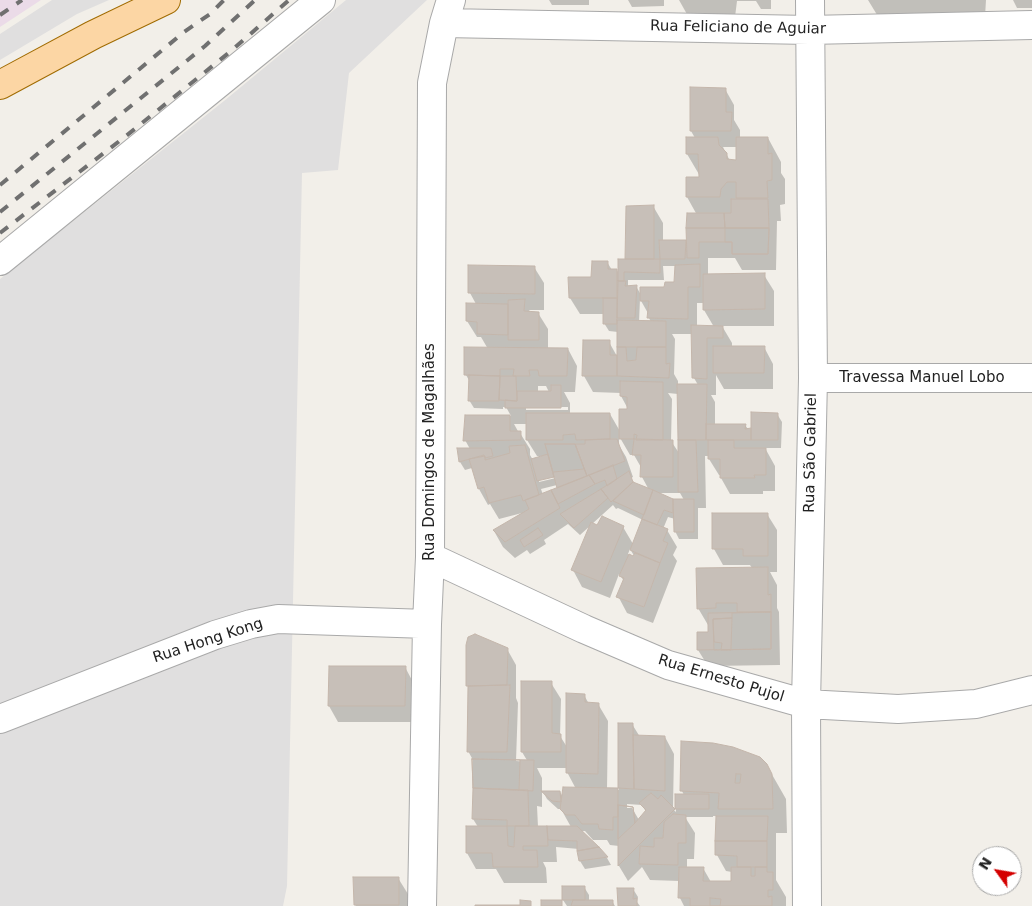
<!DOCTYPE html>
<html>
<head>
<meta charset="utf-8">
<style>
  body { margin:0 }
  #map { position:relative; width:1032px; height:906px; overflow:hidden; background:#f2efe9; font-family:"DejaVu Sans",sans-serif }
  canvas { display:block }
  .north { position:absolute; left:972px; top:846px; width:50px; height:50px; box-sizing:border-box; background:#fff; border:1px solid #a7a7a7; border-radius:50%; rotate:302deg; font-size:14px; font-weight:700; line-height:20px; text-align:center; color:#222 }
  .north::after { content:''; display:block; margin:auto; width:18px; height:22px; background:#d40000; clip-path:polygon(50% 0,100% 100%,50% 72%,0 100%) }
</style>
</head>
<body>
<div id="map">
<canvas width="1032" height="906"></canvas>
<div class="north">N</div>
</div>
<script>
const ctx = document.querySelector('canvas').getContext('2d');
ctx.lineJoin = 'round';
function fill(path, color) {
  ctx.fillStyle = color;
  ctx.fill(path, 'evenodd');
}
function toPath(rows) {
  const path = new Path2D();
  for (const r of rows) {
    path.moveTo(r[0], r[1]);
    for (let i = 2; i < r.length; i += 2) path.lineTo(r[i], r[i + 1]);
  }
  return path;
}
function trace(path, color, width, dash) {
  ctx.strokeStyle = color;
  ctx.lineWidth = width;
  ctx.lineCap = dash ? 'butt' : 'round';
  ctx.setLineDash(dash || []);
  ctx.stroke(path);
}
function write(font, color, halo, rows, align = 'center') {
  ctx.font = font + ' "DejaVu Sans",sans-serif';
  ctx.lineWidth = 4.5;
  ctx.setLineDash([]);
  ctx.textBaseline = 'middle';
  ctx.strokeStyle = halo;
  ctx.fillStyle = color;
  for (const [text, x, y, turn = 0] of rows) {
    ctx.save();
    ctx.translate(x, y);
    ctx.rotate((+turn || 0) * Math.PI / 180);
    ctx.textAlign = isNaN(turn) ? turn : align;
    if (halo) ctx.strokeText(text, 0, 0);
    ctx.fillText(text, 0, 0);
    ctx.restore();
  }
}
const residential = toPath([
  [52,0,109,0,77,14,0,60,0,34],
  [346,0,427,0,349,73,338,170,302,173,287,886,283,906,0,906,0,279,224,101]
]);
const industrial = toPath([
  [0,0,41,0,0,27]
]);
const shadow = toPath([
  [549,0,589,0,589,5,552,5],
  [628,0,664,0,664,6,632,7],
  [679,0,771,0,771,9,761,9,756,1,737,1,735,17,688,16],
  [868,0,986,0,985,17,879,18],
  [1013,0,1032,0,1032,8,1017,8],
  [725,89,734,105,734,120,740,130,740,138,768,138,781,162,781,173,785,179,785,204,780,205,781,221,777,221,776,270,742,270,735,258,708,258,708,275,764,275,774,291,774,326,722,326,732,343,732,347,764,347,773,364,773,389,724,389,716,375,716,395,711,395,715,402,715,425,745,425,748,429,752,429,777,414,782,422,781,448,765,448,775,466,775,491,763,491,763,494,730,494,721,478,721,475,719,475,709,459,710,456,705,456,706,508,698,508,698,539,679,539,675,531,675,519,668,517,663,529,667,530,677,547,673,555,677,561,653,623,627,613,618,596,624,581,619,574,610,598,582,587,573,570,591,525,580,535,568,524,544,540,546,544,530,554,527,550,515,558,503,547,494,531,522,513,499,519,490,504,488,505,479,489,472,468,465,470,460,462,458,449,470,449,465,440,467,417,511,416,506,407,503,407,503,409,474,408,469,400,470,382,466,375,488,349,481,337,477,337,467,321,476,304,470,293,470,267,534,267,544,283,544,310,529,310,531,313,538,313,548,329,548,349,568,349,577,366,575,392,564,392,570,403,570,414,610,414,621,433,628,409,621,396,621,393,593,392,584,376,584,342,609,342,618,358,618,332,609,331,604,323,604,314,580,314,570,298,570,279,593,278,607,262,612,270,617,270,619,274,627,260,653,206,663,223,663,241,685,241,688,247,697,215,687,197,700,179,700,176,687,154,695,138,691,131],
  [723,147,738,147,738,161,730,161],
  [663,266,676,266,676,283,665,289,641,295,636,286,628,287,628,280,664,280],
  [640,299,649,315,649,318,651,322,639,322],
  [697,303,704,303,704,310,714,327,697,326],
  [672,334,692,334,694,378,698,385,678,385,678,381,674,374,675,339],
  [538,386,546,386,549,392,538,392],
  [668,393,678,394,679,453,671,441,672,399],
  [526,407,568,407,568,410,526,410],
  [514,424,527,424,527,440,537,456,543,456,533,460,530,455,530,449,520,433,519,433],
  [619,436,630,455,634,455,642,469,642,477,649,490,634,483,631,478,633,477,626,457,619,445],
  [560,474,560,477,539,482,539,480],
  [557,485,558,488,543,495,541,489],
  [656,493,680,493,684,500,673,500],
  [613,505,616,509,618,508,643,520,633,544,623,527,598,527,592,524],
  [630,549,636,559,628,554],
  [767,514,777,530,777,572,770,572,777,585,777,608,779,612,780,665,708,666,698,650,710,633,710,625,708,625,698,608,752,568,750,565,723,565,714,549],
  [507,649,516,665,516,698,518,703,516,761,528,762,522,752,551,683,561,699,560,736,567,747,584,695,589,704,598,704,608,721,607,789,619,790,619,724,632,724,640,737,665,737,674,754,673,807,671,807,676,812,676,795,684,795,682,791,766,764,786,799,787,833,776,833,776,880,786,897,786,906,684,906,680,898,680,881,650,880,642,867,628,881,619,866,619,846,610,845,607,840,593,840,585,831,580,831,607,858,611,865,585,869,580,861,579,849,556,847,557,862,543,862,546,868,547,883,504,883,496,869,476,869,467,853,478,827,473,819,473,760,468,751,469,689,467,685],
  [537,768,567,768,567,772,576,789,563,797,560,792,543,792,547,799,558,809,561,809,571,827,538,827,537,806,542,807,542,778],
  [627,804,642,805,646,812,639,820,632,808,627,808],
  [713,816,717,816,716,841,717,855,726,871,732,872,732,882,711,882,703,868,687,868,687,859,694,859,695,833,685,817,713,817],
  [405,667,414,684,414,722,338,722,329,706],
  [398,878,408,894,408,906,356,906,355,905],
  [584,887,589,895,589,901,612,901,615,906,567,906,563,900],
  [633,889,638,897,637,902,640,906,619,906]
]);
const building = toPath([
  [690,87,726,88,726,112,732,112,731,131,690,131,690,87],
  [686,137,718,137,719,145,727,153,727,159,736,160,736,137,768,137,768,154,772,153,772,180,767,181,768,198,736,198,736,182,727,182,721,189,720,197,686,197,686,177,699,177,698,154,686,154,686,137],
  [731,199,768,199,769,228,725,228,724,213,731,213,731,199],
  [654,205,654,259,625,259,626,206,654,205],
  [687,213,724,213,725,228,686,228,687,213],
  [686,228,769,228,768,254,732,254,732,242,699,242,699,258,687,258,686,228],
  [725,228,769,228,768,254,732,254,732,242,725,242,725,228],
  [659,240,686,240,685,259,660,259,659,240],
  [618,259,660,259,660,273,624,272,624,281,618,281,618,259],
  [592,261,608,261,608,269,617,269,617,298,569,298,568,277,591,277,592,261],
  [700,264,700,287,688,287,688,319,647,318,649,301,640,301,640,287,664,287,665,282,674,282,675,265,700,264],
  [468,265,535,266,535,294,468,293,468,265],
  [765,273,765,309,703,310,703,274,765,273],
  [618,281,626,281,625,286,637,285,635,318,617,318,618,281],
  [603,298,617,298,617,324,603,324,603,298],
  [525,299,524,311,539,312,539,340,508,340,508,300,525,299],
  [466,303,508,304,508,335,477,334,477,322,466,321,466,303],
  [617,320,666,321,666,347,617,347,617,320],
  [691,325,723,326,723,338,707,338,707,379,692,378,691,325],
  [583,340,610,340,610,355,617,355,617,376,582,376,583,340],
  [713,346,765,346,764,373,713,373,713,346],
  [464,347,568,348,567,376,539,376,538,370,529,370,530,376,513,376,514,369,500,369,500,376,464,375,464,347],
  [617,347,626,347,627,361,636,360,637,347,666,347,666,364,670,363,669,378,617,376,617,347],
  [469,375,500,376,499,401,468,401,469,375],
  [500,376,516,376,517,401,499,400,500,376],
  [620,381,663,382,663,440,636,440,637,435,634,434,634,439,619,439,619,409,627,409,627,397,620,396,620,381],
  [677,384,707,384,706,440,678,440,677,384],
  [551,385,561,385,561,408,505,408,505,400,517,401,517,391,551,391,551,385],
  [751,412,778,413,778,440,751,440,751,412],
  [526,413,610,413,610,439,576,440,575,434,563,435,563,440,526,440,526,413],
  [465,415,510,415,510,431,521,431,521,440,463,441,465,415],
  [706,424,746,424,745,429,751,428,751,440,706,440,706,424],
  [610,439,617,439,625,461,587,476,575,444,585,444,585,440,610,439],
  [634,439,673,440,673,477,640,477,641,455,632,455,634,439],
  [678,440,696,440,698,492,678,492,678,440],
  [708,440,734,440,734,448,766,448,766,475,754,475,755,478,720,478,720,459,708,459,708,440],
  [545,444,575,444,584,469,553,472,545,444],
  [545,444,575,444,587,476,557,488,545,444],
  [525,445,539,495,523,501,521,495,489,503,484,487,478,489,469,459,485,456,485,460,510,453,509,446,525,445],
  [457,448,491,448,493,456,485,458,484,455,459,462,457,448],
  [548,454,554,477,537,481,531,459,548,454],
  [613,465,617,479,607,486,605,480,595,484,589,475,613,465],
  [629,471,633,482,611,502,601,489,629,471],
  [589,475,595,484,558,504,551,490,589,475],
  [633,482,653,490,644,515,613,501,633,482],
  [601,489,608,498,574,528,560,514,601,489],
  [551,490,560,508,505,542,493,530,529,509,525,500,551,490],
  [653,490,673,499,673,513,664,510,657,525,642,519,653,490],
  [673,499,694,499,694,532,674,532,673,499],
  [712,513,768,513,768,556,743,556,743,549,712,549,712,513],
  [602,516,624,526,601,582,571,570,591,522,597,525,602,516],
  [642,519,668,529,663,541,668,543,660,563,630,550,642,519],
  [538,528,543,535,524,547,520,540,538,528],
  [635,553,660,563,644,607,616,597,624,578,619,576,629,554,633,556,635,553],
  [768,567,768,595,771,594,771,612,737,612,737,603,716,603,716,608,697,609,696,568,768,567],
  [771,612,771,649,714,650,713,619,732,618,732,613,771,612],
  [771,612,771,649,697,650,697,632,708,632,708,613,771,612],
  [732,618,731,650,721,650,722,643,714,642,713,619,732,618],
  [475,634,508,648,507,685,466,686,466,645,468,637,475,634],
  [329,666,406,666,405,706,328,706,329,666],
  [521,681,552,681,552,733,561,734,561,752,521,752,521,681],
  [510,685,507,752,467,752,468,686,510,685],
  [566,693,585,694,585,702,599,703,598,774,566,773,566,693],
  [618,723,633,723,634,789,618,788,618,723],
  [633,735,665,736,665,791,634,789,633,735],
  [681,741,713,743,733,747,760,757,767,764,772,774,773,809,718,809,719,793,680,791,681,741],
  [472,759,520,760,519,790,473,788,472,759],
  [472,759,534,760,533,791,473,788,472,759],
  [736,774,741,774,740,783,735,783,736,774],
  [563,787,618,788,618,817,613,817,613,830,599,829,598,824,582,824,575,815,566,815,560,809,563,787],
  [473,788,528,790,529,826,507,826,507,820,472,819,473,788],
  [541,791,560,791,561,802,552,801,541,791],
  [651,793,658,799,661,795,675,809,618,866,618,805,633,807,635,823,646,810,639,803,651,793],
  [675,794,709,794,709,809,675,809,675,794],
  [618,805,633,807,635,823,618,839,618,805],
  [673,814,686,815,686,843,678,843,678,865,639,864,640,846,654,847,654,838,663,838,664,822,673,814],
  [716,816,768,816,767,841,715,841,716,816],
  [466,826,507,826,508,846,514,847,515,826,547,826,548,846,523,846,523,850,537,850,538,867,493,867,492,853,466,853,466,826],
  [547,826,577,826,599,847,577,851,577,841,548,840,547,826],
  [715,841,767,841,767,867,737,867,737,856,715,855,715,841],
  [599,847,608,857,579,861,577,851,599,847],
  [679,867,704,867,703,881,731,881,731,867,751,867,751,876,755,876,755,867,767,867,767,872,773,872,773,890,768,890,768,897,772,896,772,906,690,906,690,898,678,898,679,867],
  [353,877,399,877,399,905,354,905,353,877],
  [562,886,585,886,585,900,562,900,562,886],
  [617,888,634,888,633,899,637,898,637,906,618,906,617,888],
  [710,898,721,899,720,906,710,906,710,898],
  [520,900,531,901,531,906,475,906,475,905,520,905,520,900],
  [541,900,562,900,562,906,541,906,541,900],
  [573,900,613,900,613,906,571,906,573,900]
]);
const street = toPath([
  [444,23,809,30,1032,25],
  [0,261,321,0],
  [813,378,1032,378],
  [430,557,584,629,668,665,806,704,898,709,976,704,1032,690],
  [0,719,215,635,251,624,278,619,427,624],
  [422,906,427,624,430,557,432,83,444,23,451,0],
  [807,906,806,704,813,378,810,0]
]);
const primary = toPath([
  [0,85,93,35,166,0]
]);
const rail = toPath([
  [0,15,22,0],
  [0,185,184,32,210,14,224,0],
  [0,212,205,46,255,0],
  [0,233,126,136,231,51,289,0]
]);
const streetNames = [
  ["Rua Feliciano de Aguiar",738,28,1],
  ["Travessa Manuel Lobo",922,378],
  ["Rua Domingos de Magalhães",430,452,-90],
  ["Rua São Gabriel",811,453,-89],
  ["Rua Hong Kong",208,641,-18],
  ["Rua Ernesto Pujol",721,679,17]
];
fill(residential, '#e0dfdf');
fill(industrial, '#ebdbe8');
fill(shadow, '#0003');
fill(building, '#c7bfb8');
trace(building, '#c4b6ab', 1);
trace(street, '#a9a9a9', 30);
trace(primary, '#a06b00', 30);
trace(street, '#fff', 28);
trace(primary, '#fcd6a4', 28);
trace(rail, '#707070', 4, [10, 10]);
write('15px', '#222', '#fff', streetNames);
</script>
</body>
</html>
